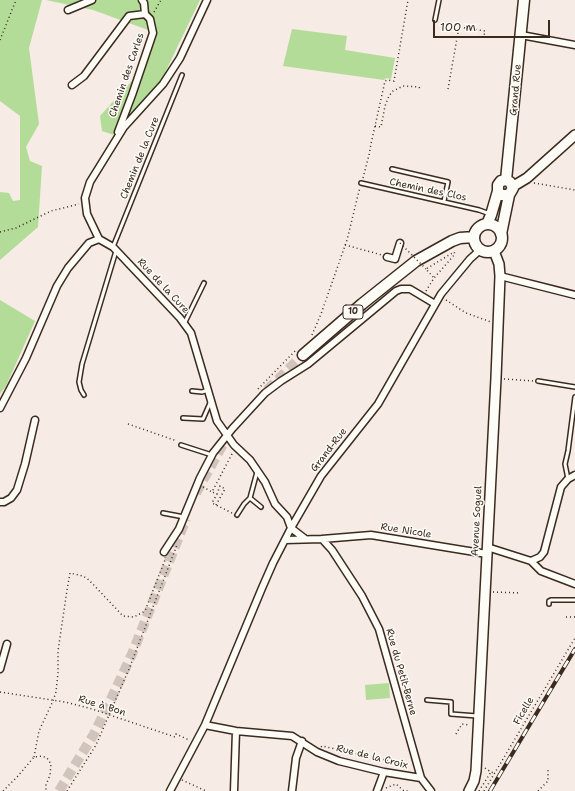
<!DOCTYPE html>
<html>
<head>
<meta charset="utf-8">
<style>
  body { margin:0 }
  #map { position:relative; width:575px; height:791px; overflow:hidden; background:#f7ebe5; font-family:"Shantell Sans",sans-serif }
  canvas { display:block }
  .scale { position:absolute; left:433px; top:20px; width:117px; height:18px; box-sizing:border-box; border:2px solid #3b2a1e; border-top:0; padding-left:5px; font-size:12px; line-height:14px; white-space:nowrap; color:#3b2a1e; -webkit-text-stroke:3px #fdfcf7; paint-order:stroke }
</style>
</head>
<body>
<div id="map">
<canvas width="575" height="791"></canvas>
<div class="scale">100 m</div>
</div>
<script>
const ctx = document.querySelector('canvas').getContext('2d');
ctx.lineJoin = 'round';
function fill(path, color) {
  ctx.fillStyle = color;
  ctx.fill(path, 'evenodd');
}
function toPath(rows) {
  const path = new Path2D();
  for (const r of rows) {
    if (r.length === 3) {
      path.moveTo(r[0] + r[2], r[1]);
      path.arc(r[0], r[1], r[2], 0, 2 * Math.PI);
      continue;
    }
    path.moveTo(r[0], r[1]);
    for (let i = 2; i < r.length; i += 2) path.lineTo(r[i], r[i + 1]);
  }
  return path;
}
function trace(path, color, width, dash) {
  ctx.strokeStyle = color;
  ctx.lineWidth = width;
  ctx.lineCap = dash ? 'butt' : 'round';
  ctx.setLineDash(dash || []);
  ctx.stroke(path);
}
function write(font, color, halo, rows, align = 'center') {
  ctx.font = font + ' "Shantell Sans",sans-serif';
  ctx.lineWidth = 3;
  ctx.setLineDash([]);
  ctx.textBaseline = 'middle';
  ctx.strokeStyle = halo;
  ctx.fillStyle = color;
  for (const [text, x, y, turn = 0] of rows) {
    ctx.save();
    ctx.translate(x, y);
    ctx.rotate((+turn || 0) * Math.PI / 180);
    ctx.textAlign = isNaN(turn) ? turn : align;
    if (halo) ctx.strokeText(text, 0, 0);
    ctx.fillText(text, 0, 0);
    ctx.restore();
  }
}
const green = toPath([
  [0,0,42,0,29,48,39,124,26,147,30,161,42,166,38,227,0,260,0,192,9,193,13,201,20,200,20,116,0,101],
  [46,0,200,0,161,81,114,135,102,131,100,116,138,74,151,31,93,10],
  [292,29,347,36,345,50,395,58,391,79,386,78,384,80,283,66],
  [0,300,35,321,6,386,0,394],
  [389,683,390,698,366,700,365,685]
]);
const primaryTunnel = toPath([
  [267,390,303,355],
  [196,493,228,435],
  [59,791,94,734,113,695,132,654,186,519]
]);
const path = toPath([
  [154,12,161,0],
  [0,40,16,0],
  [448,89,459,27,485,31,484,36],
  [375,126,381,127,385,106,389,96,393,91,403,86,419,87,421,90],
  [363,178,369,155,371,144,385,81,387,80,394,81,408,0],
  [534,183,575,190],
  [0,232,16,228,51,211,79,204],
  [345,245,382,255],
  [426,291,434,278,455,254,454,252,426,269,434,278],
  [446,300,466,313,491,322],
  [312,335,321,314,347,240,360,187],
  [504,379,534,381],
  [258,389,296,350],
  [128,424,177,441],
  [203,487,212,492],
  [216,505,225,489,220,486,217,494],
  [232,513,212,503,217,494,212,492,233,452],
  [493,592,521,593],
  [566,617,575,617],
  [0,692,65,702,92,709,175,737,176,734,189,740],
  [456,734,462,724,470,725],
  [321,747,322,746,399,763],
  [34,757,39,731,53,701,56,692,58,673,58,651,67,590,70,573,83,576,89,580,123,616,134,617,145,611,165,560,165,557],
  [404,764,410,763],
  [485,768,491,772,495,773],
  [182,780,206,791],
  [386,788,396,784,404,791,410,791],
  [3,791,18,776,34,757,42,756,47,758,51,764,50,775,46,785,46,791],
  [67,791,96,745,129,669,177,545],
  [479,791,491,772],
  [484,791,575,638],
  [538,791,548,781,548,770]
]);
const lane = toPath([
  [435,20,439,0],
  [392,169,448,182,444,201],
  [361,183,479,210,490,214],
  [113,247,182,75],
  [184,324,204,283],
  [538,381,575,387],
  [192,391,202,392,208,390],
  [84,395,81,390,79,382,82,364,116,251],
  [183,418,203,419,210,403],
  [181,445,212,455],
  [568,479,565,464,568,451,575,397],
  [250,498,261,507],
  [163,513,184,517],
  [237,515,244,504,250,498,257,472],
  [549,604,549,601,551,600,575,600],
  [427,700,451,702,451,714,477,716]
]);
const street = toPath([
  [142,0,144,3,145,14],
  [68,10,92,0],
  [521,35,575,45],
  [72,85,84,76,129,16,145,14,150,19,153,33,132,95,118,132],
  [99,239,87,214,85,198,90,182,124,127,163,84,180,58,207,0],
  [387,257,395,259,400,243],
  [500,276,575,295],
  [0,408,26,358,57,286,68,268,89,243,99,239,113,247,180,318,191,333,217,421,234,445,250,460,265,482,275,504,287,517,291,528,304,538],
  [0,502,4,502,11,498,17,490,25,464,35,420],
  [322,539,371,535,487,554],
  [285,540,322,539,332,550,362,596,379,629,421,778,431,791],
  [487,547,531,561,541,571,575,584],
  [164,552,179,529,200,478,213,453,232,429,265,393,281,381,308,364,396,291,401,289,410,289,435,304],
  [531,561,540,557,544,552,561,487,568,479,575,475],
  [0,669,7,644],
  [205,725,236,731,292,736,317,752,339,761,384,772,421,778],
  [170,791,205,725,262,588,273,563,291,528,321,476,378,404,441,294,470,259,480,250],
  [234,791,236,731],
  [292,791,296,758,302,741],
  [377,791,384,772]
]);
const secondary = toPath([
  [512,186,517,184,527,178,575,135],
  [469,791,474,781,476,771,496,378,500,276,499,264,494,251]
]);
const primary = toPath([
  [506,180,524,0],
  [488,238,14],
  [487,224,491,215,498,191],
  [501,234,509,195,513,188,510,182,506,180,501,181,498,185,498,191,501,195,509,195],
  [303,355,362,304,416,261,452,241,460,238,474,237]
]);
const rail = toPath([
  [490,791,575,649]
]);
const pathBridge = toPath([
  [400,243,426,269]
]);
const shields = [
  [353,312,20]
];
const shieldNames = [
  ["10",353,312]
];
const streetNames = [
  ["Chemin des Carles",127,75,-71],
  ["Grand Rue",516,90,-85],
  ["Chemin de la Cure",140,158,-68],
  ["Chemin des Clos",428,190,12],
  ["Rue de la Cure",163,286,47],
  ["Grand-Rue",329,450,-52],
  ["Avenue Soguel",477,521,-87],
  ["Rue Nicole",406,531,9],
  ["Rue du Petit-Berne",401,672,74],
  ["Rue à Bon",102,706,17],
  ["Ficelle",524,711,-60],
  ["Rue de la Croix",372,757,14]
];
fill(green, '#b3dc99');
trace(primaryTunnel, '#d1c4bd', 10, [10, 5]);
trace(lane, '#3b2a1e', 6);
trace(street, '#3b2a1e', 9);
trace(secondary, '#3b2a1e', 12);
trace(primary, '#3b2a1e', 13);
trace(path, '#3b2a1e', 1.5, [1, 3]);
trace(lane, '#fdfcf7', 3);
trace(street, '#fdfcf7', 6);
trace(secondary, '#fdfcf7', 9);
trace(primary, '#fdfcf7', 10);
trace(rail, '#3b2a1e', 4);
trace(rail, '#fdfcf7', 2.5, [8]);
trace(pathBridge, '#3b2a1e', 1.5, [1, 3]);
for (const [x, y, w] of shields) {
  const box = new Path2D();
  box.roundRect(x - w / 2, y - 7, w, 14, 3);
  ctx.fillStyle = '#fdfcf7';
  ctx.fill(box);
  trace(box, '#3b2a1e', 1);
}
write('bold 9px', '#3b2a1e', null, shieldNames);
write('10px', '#3b2a1e', '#fdfcf7', streetNames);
</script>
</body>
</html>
